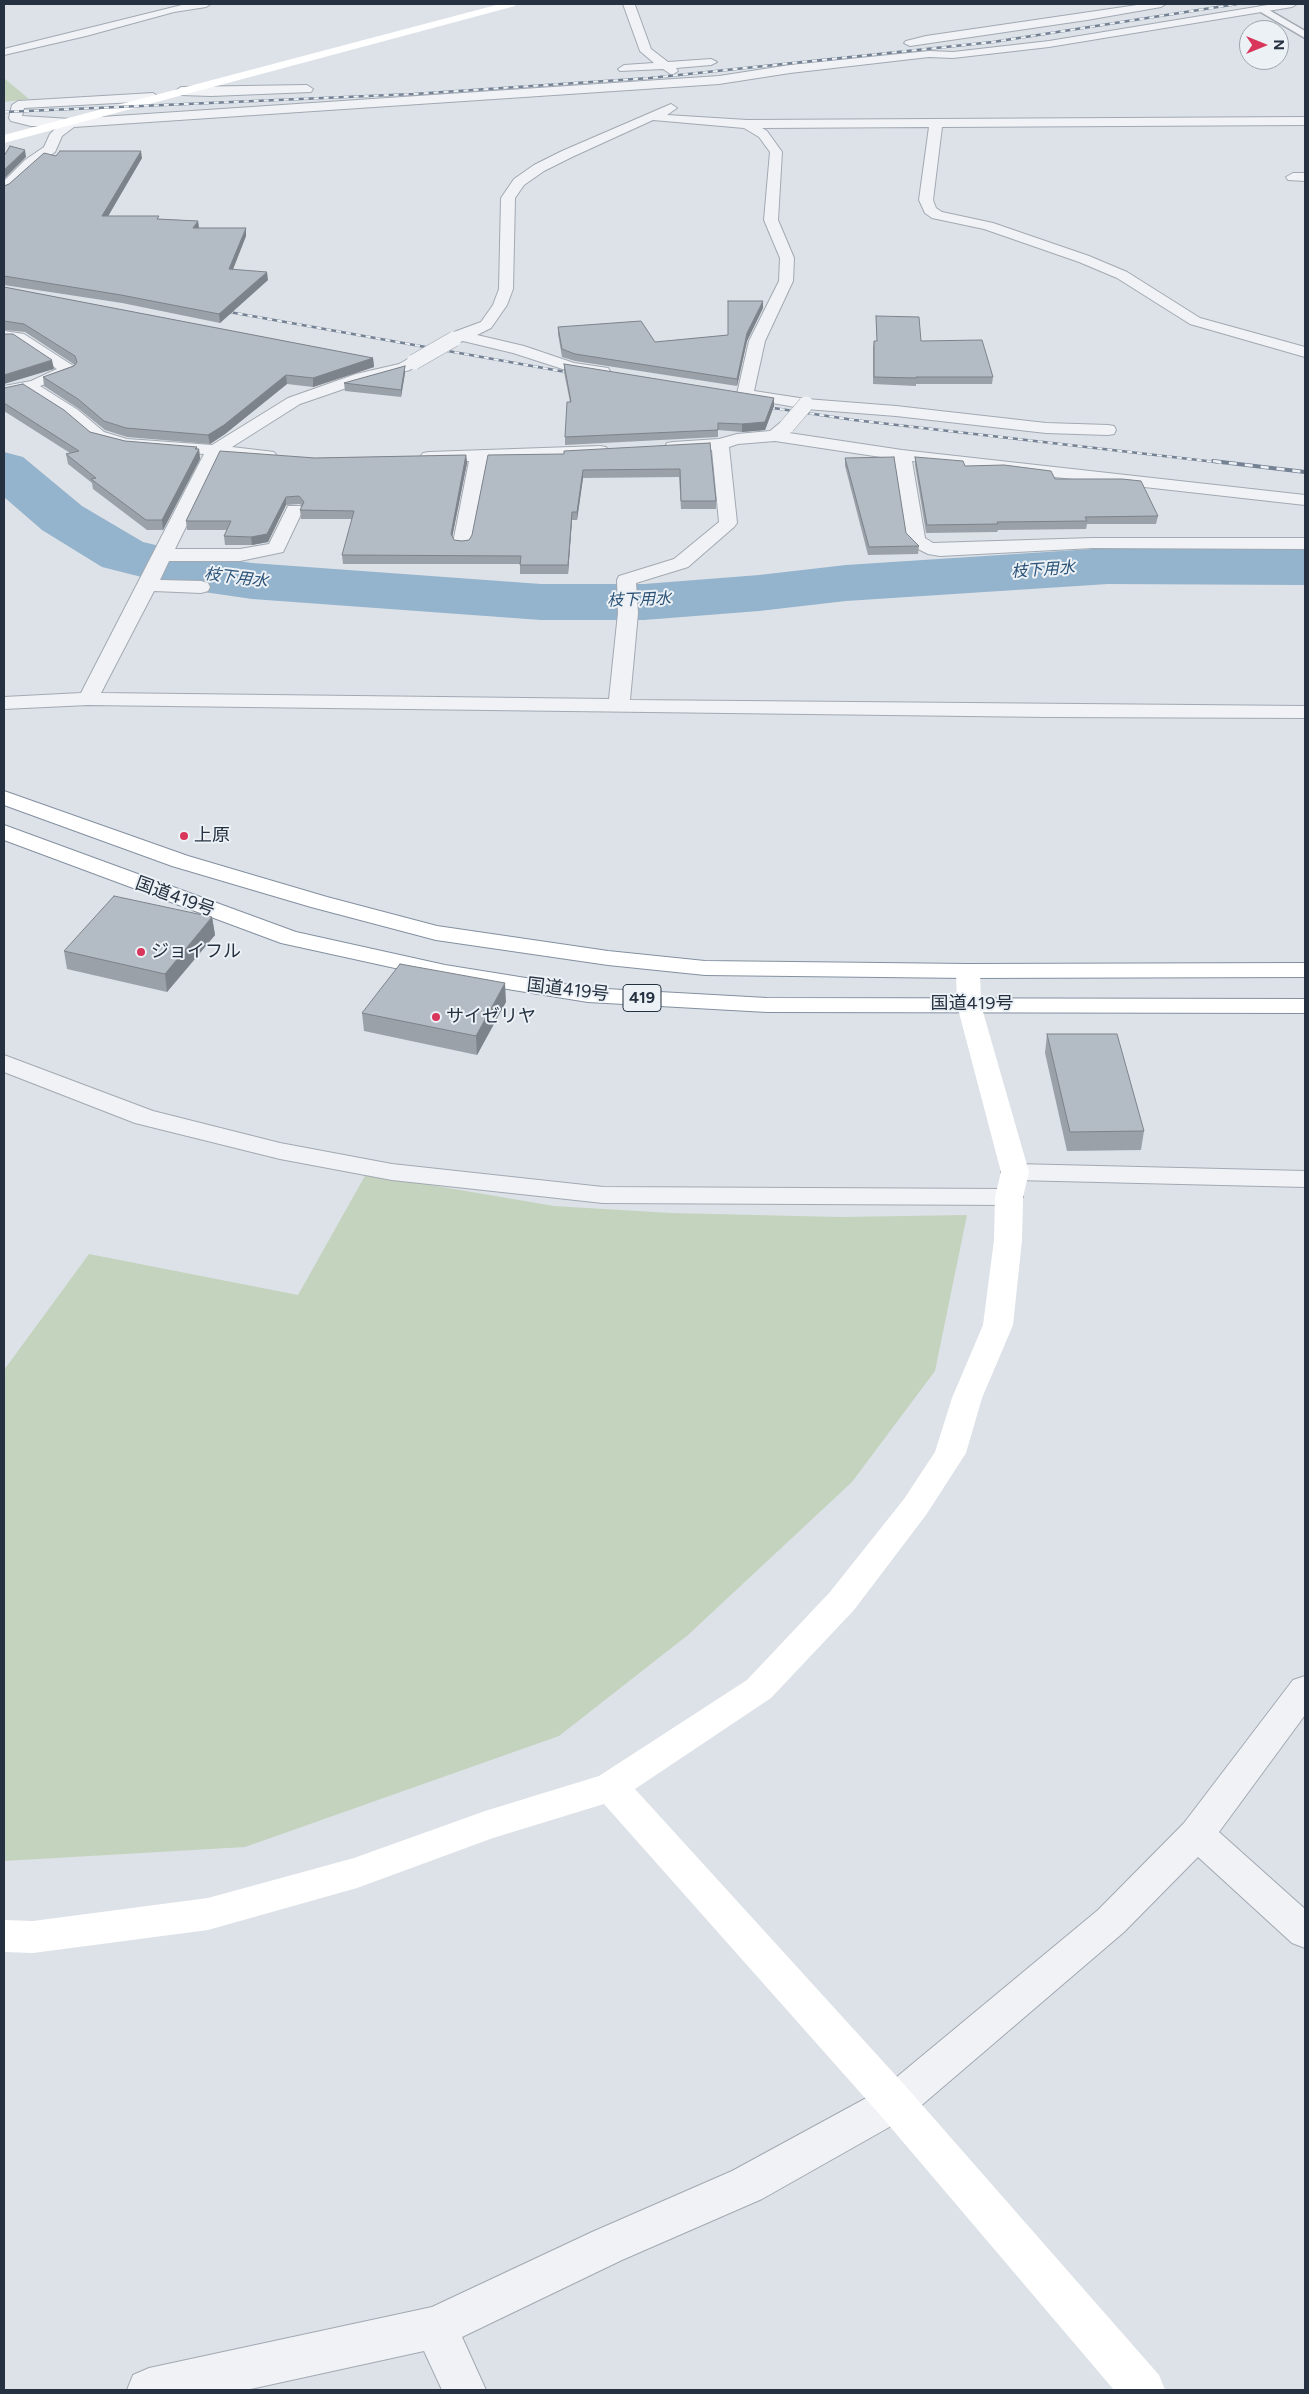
<!DOCTYPE html>
<html>
<head>
<meta charset="utf-8">
<style>
  body { margin:0 }
  #map { position:relative; width:1309px; height:2394px; overflow:hidden; background:#dde2e8; font-family:Figtree,sans-serif }
  canvas { display:block }
  .frame { position:absolute; inset:0; border:5px solid #253140; pointer-events:none }
  .north { position:absolute; left:1239px; top:20px; width:50px; height:50px; box-sizing:border-box; background:#ecf1f6; border:1px solid #9ca4ad; border-radius:50%; rotate:90deg; font-size:14px; font-weight:700; line-height:20px; text-align:center; color:#253140 }
  .north::after { content:''; display:block; margin:auto; width:18px; height:22px; background:#d9365b; clip-path:polygon(50% 0,100% 100%,50% 72%,0 100%) }
</style>
</head>
<body>
<div id="map">
<canvas width="1309" height="2394"></canvas>
<div class="frame"></div>
<div class="north">N</div>
</div>
<script>
const ctx = document.querySelector('canvas').getContext('2d');
ctx.lineJoin = 'round';
function fill(path, color) {
  ctx.fillStyle = color;
  ctx.fill(path, 'evenodd');
}
function toPath(rows) {
  const path = new Path2D();
  for (const r of rows) {
    path.moveTo(r[0], r[1]);
    for (let i = 2; i < r.length; i += 2) path.lineTo(r[i], r[i + 1]);
  }
  return path;
}
function trace(path, color, width, dash) {
  ctx.strokeStyle = color;
  ctx.lineWidth = width;
  ctx.lineCap = dash ? 'butt' : 'round';
  ctx.setLineDash(dash || []);
  ctx.stroke(path);
}
function write(font, color, halo, rows, align = 'center') {
  ctx.font = font + ' Figtree,"Noto Sans JP",sans-serif';
  ctx.lineWidth = 4;
  ctx.setLineDash([]);
  ctx.textBaseline = 'middle';
  ctx.strokeStyle = halo;
  ctx.fillStyle = color;
  for (const [text, x, y, turn = 0] of rows) {
    ctx.save();
    ctx.translate(x, y);
    ctx.rotate((+turn || 0) * Math.PI / 180);
    ctx.textAlign = isNaN(turn) ? turn : align;
    if (halo) ctx.strokeText(text, 0, 0);
    ctx.fillText(text, 0, 0);
    ctx.restore();
  }
}
const green = toPath([
  [4,78,29,99,4,102],
  [366,1174,554,1206,671,1213,841,1217,967,1215,935,1371,852,1482,688,1635,559,1736,245,1847,4,1861,4,1370,89,1254,298,1295]
]);
const river = toPath([
  [4,452,23,457,82,506,143,542,197,555,252,563,541,584,644,584,759,575,846,565,1108,548,1305,549,1305,585,1108,584,846,601,759,611,644,620,541,620,252,599,197,591,102,567,42,530,4,497,4,452]
]);
const lane = toPath([
  [1262,6,1305,31,1305,38,1259,11,1259,7,1262,6]
]);
const street = toPath([
  [186,4,211,4,206,7,174,12,86,36,4,55,4,49,186,4],
  [623,4,635,5,651,49,668,62,711,59,717,62,711,65,676,68,678,71,672,75,663,69,620,71,618,69,624,65,654,63,640,51,623,4],
  [1144,4,1166,4,1161,7,1087,20,910,46,904,43,906,41,926,36,1144,4],
  [1274,4,1297,4,1292,7,1049,47,953,58,929,57,790,73,719,84,74,127,62,136,55,152,35,166,9,191,4,192,4,181,25,160,44,147,50,134,58,126,31,126,11,121,9,118,12,105,18,101,153,93,159,97,153,101,24,108,22,116,71,119,719,76,790,65,929,51,953,52,1049,41,1274,4],
  [307,85,313,89,311,92,211,96,181,95,175,91,181,87,307,85],
  [671,104,677,108,667,115,747,120,1305,117,1305,125,942,127,933,200,936,208,942,212,993,223,1089,256,1127,272,1200,318,1305,347,1305,357,1190,324,1117,278,1079,262,984,229,932,218,925,213,919,200,929,127,762,128,767,131,782,152,778,220,794,258,793,281,765,341,754,391,806,399,896,406,1046,423,1108,425,1114,426,1116,430,1114,434,1108,435,1046,433,896,416,806,409,739,397,737,394,749,341,779,281,780,258,764,220,770,152,759,137,744,128,653,120,572,157,544,171,524,185,515,198,513,289,507,305,491,328,477,335,524,346,574,363,608,368,610,371,608,374,602,376,572,372,513,353,463,341,454,344,449,342,446,339,454,332,481,322,493,305,499,289,501,198,514,179,534,165,562,151,671,104],
  [1293,173,1305,173,1305,181,1288,180,1286,177,1293,173],
  [4,331,24,334,75,367,77,370,75,373,40,386,78,410,104,432,127,439,212,445,288,398,356,374,399,364,408,359,420,359,422,362,410,370,367,381,300,404,232,447,274,452,277,456,274,460,268,461,221,456,175,549,240,549,269,544,288,506,300,506,303,510,285,548,283,552,240,561,169,561,160,580,201,581,208,583,210,587,208,591,201,593,154,591,101,693,609,699,618,613,617,580,619,576,674,559,719,522,712,450,673,452,667,451,665,447,667,443,673,442,719,439,737,434,770,431,781,422,787,421,793,422,795,426,789,433,902,450,1305,495,1305,505,912,461,925,538,933,543,1093,538,1305,538,1305,549,1093,548,940,556,928,554,910,545,907,541,894,459,775,441,738,444,729,447,737,523,734,527,688,567,636,583,638,613,630,700,1305,706,1305,718,1047,717,88,705,4,709,4,697,81,693,204,454,126,449,92,440,66,418,25,391,4,396,4,386,31,381,57,369,15,341,4,341,4,331],
  [600,446,606,447,609,451,606,455,487,460,471,543,468,547,462,548,456,547,453,543,469,461,429,462,423,461,420,457,423,453,429,452,600,446],
  [4,1055,153,1111,280,1143,392,1164,603,1187,1009,1189,1019,1191,1023,1197,1019,1203,1009,1205,603,1203,392,1180,280,1159,135,1123,4,1072,4,1055],
  [1015,1164,1305,1171,1305,1187,1015,1180,1005,1178,1001,1172,1005,1166,1015,1164],
  [1305,1676,1305,1715,1219,1832,1305,1909,1305,1948,1292,1943,1198,1857,1124,1932,909,2116,762,2199,622,2260,462,2337,486,2390,442,2390,424,2351,246,2390,127,2390,133,2375,149,2368,432,2307,592,2232,732,2171,881,2090,1098,1910,1184,1823,1293,1680,1305,1676]
]);
const secondary = toPath([
  [500,4,516,4,515,6,4,143,4,135,500,4],
  [968,964,977,966,980,971,981,1005,1029,1172,1023,1197,1022,1240,1013,1325,982,1398,966,1453,926,1515,854,1610,771,1698,635,1789,909,2090,1159,2375,1165,2390,1114,2390,881,2116,604,1804,493,1838,357,1888,208,1930,33,1953,4,1952,4,1920,33,1921,208,1898,354,1858,485,1811,599,1776,747,1680,830,1592,904,1499,935,1452,952,1398,983,1325,994,1240,995,1197,1001,1172,957,1005,956,971,959,966,968,964]
]);
const highway = toPath([
  [4,791,188,856,327,897,437,926,608,951,705,961,968,964,1305,963,1305,977,968,978,705,975,608,965,436,940,311,907,172,866,4,805,4,791],
  [4,825,296,932,445,965,588,988,767,998,1305,999,1305,1013,767,1012,588,1002,445,979,281,943,4,840,4,825]
]);
const railFar1 = toPath([
  [4,112,414,94,650,78,993,42,1237,4],
  [218,310,577,374],
  [760,406,854,420,1224,463]
]);
const rail = toPath([
  [1213,461,1305,472]
]);
const streetBridge = toPath([
  [414,362,454,339],
  [787,426,806,404]
]);
const wall = toPath([
  [56,156,142,158,108,216,198,221,199,228,246,236,233,269,268,280,220,323,122,303,4,285,4,186,9,184],
  [4,287,373,358,374,367,313,387,287,384,225,434,210,444,127,437,105,430,79,409,44,386,43,377,75,365,25,332,4,330],
  [763,308,747,341,737,386,575,361,562,357,558,334,558,327,655,342,728,335],
  [876,316,921,341,993,377,992,384,916,384,916,386,873,384,873,348,874,341,877,341],
  [564,364,774,406,765,430,742,432,718,430,718,437,565,445,565,437,570,402,564,372],
  [405,366,405,373,401,397,345,391,344,383],
  [4,388,90,432,125,441,197,447,197,449,199,449,200,459,163,530,147,530,93,489,92,483,68,464,66,454,70,453,4,411],
  [710,443,716,501,716,509,681,509,679,477,583,478,577,520,572,520,568,574,520,574,520,564,343,564,342,555,352,519,301,519,300,510,302,507,300,504,286,505,268,542,252,545,225,545,224,536,227,530,187,530,186,521,315,458,466,455,467,463,452,537,454,540,462,541,469,540,564,454],
  [915,457,965,466,1055,479,1158,516,1156,524,1087,524,1086,529,998,530,997,532,926,533,915,465],
  [845,458,906,533,919,546,918,554,868,555,845,466],
  [212,917,215,935,167,992,67,969,64,951],
  [506,1002,477,1055,364,1031,362,1013],
  [1047,1034,1144,1131,1141,1150,1067,1151,1045,1053]
]);
const shadedWall = toPath([
  [25,150,26,157,4,179,4,170],
  [141,151,142,158,103,225,102,216],
  [198,221,199,229,193,228],
  [246,228,246,236,230,277,229,269],
  [267,272,268,280,220,323,219,314],
  [763,301,763,308,747,341,737,386,737,379,747,333],
  [373,358,374,367,313,387,313,378],
  [52,360,54,369,4,384,4,375],
  [405,366,405,373,401,397,401,390],
  [286,375,287,384,225,434,210,444,208,435],
  [774,398,774,406,765,430,742,432,742,424],
  [197,447,198,452,199,449,200,459,163,530,162,520,195,449],
  [466,455,467,463,451,543,451,534],
  [583,470,583,478,577,520,577,512],
  [286,497,286,505,268,542,252,545,251,537],
  [572,512,572,520,568,574,568,565],
  [212,917,215,935,167,992,165,974],
  [505,983,506,1002,477,1055,476,1036]
]);
const building = toPath([
  [10,146,25,150,4,170,4,156,10,146],
  [60,151,141,151,102,216,159,216,157,219,198,221,193,228,246,228,229,269,267,272,219,314,121,295,4,276,4,186,9,184,44,153,56,156,60,151],
  [4,287,373,358,313,378,286,375,224,425,208,435,126,428,104,421,78,399,43,377,74,366,77,362,75,356,24,324,4,321,4,287],
  [728,301,763,301,747,333,737,379,575,354,562,349,558,327,641,321,655,342,728,335,728,301],
  [876,316,919,317,921,341,982,340,993,377,916,377,916,378,874,377,874,341,877,341,876,316],
  [4,334,13,334,52,360,4,375,4,334],
  [564,364,774,398,765,422,742,424,718,423,718,430,565,437,567,402,571,402,564,364],
  [405,366,401,390,344,383,405,366],
  [23,384,64,410,90,432,125,441,197,447,195,449,199,449,162,520,146,520,91,479,96,478,66,454,79,451,4,403,4,388,23,384],
  [710,443,716,501,681,501,680,469,583,470,577,512,572,512,568,565,520,565,521,556,342,555,354,511,300,510,304,502,299,496,286,497,267,534,251,537,224,536,231,521,186,521,220,451,315,458,466,455,451,534,454,540,462,541,469,540,472,535,488,455,564,454,564,451,710,443],
  [894,457,906,533,919,546,869,547,845,458,894,457],
  [915,457,963,461,965,466,1004,465,1051,471,1055,479,1122,479,1141,481,1158,516,1085,517,1087,521,997,522,998,524,927,525,915,457],
  [114,896,212,917,165,974,64,951,114,896],
  [400,964,505,983,476,1036,362,1013,400,964],
  [1047,1034,1117,1034,1144,1131,1070,1132,1047,1034]
]);
const markers = [
  [184,836,5,"#d9365b"],
  [141,952,5,"#d9365b"],
  [436,1017,5,"#d9365b"]
];
const farWaternames = [
  ["枝下用水",1043,570,-4],
  ["枝下用水",236,578,7],
  ["枝下用水",639,600,-2]
];
const shields = [
  [642,998,38]
];
const shieldNames = [
  ["419",642,998]
];
const poiNames = [
  ["上原",194,836],
  ["ジョイフル",151,952],
  ["サイゼリヤ",446,1017]
];
const streetNames = [
  ["国道419号",175,897,20],
  ["国道419号",568,990,7],
  ["国道419号",972,1004]
];
fill(green, '#c4d3bd');
fill(river, '#94b3cc');
trace(lane, '#a2a9b2', 3);
trace(street, '#a2a9b2', 2);
trace(highway, '#8390a0', 2);
fill(lane, '#f0f2f6');
fill(street, '#f0f2f6');
fill(secondary, '#fff');
fill(highway, '#fff');
trace(railFar1, '#758293', 2.5);
trace(rail, '#758293', 4);
trace(railFar1, '#ecf1f6', 2, [5]);
trace(rail, '#ecf1f6', 2.5, [8]);
trace(streetBridge, '#a2a9b2', 16, []);
trace(streetBridge, '#f0f2f6', 15);
fill(wall, '#9aa1a9');
fill(shadedWall, '#7d838a');
fill(building, '#b3bbc5');
trace(building, '#7d838a', 1);
for (const [x, y, r, color] of markers) {
  const dot = new Path2D();
  dot.arc(x, y, r, 0, 2 * Math.PI);
  ctx.fillStyle = color;
  ctx.fill(dot);
  trace(dot, '#ecf1f6', 2);
}
write('italic 16px', '#2c5377', '#ecf1f6', farWaternames);
for (const [x, y, w] of shields) {
  const box = new Path2D();
  box.roundRect(x - w / 2, y - 13.5, w, 27, 4);
  ctx.fillStyle = '#ecf1f6';
  ctx.fill(box);
  trace(box, '#253140', 1);
}
write('bold 16px', '#253140', null, shieldNames);
write('18px', '#253140', '#ecf1f6', poiNames, 'left');
write('18px', '#253140', '#ecf1f6', streetNames);
</script>
</body>
</html>
